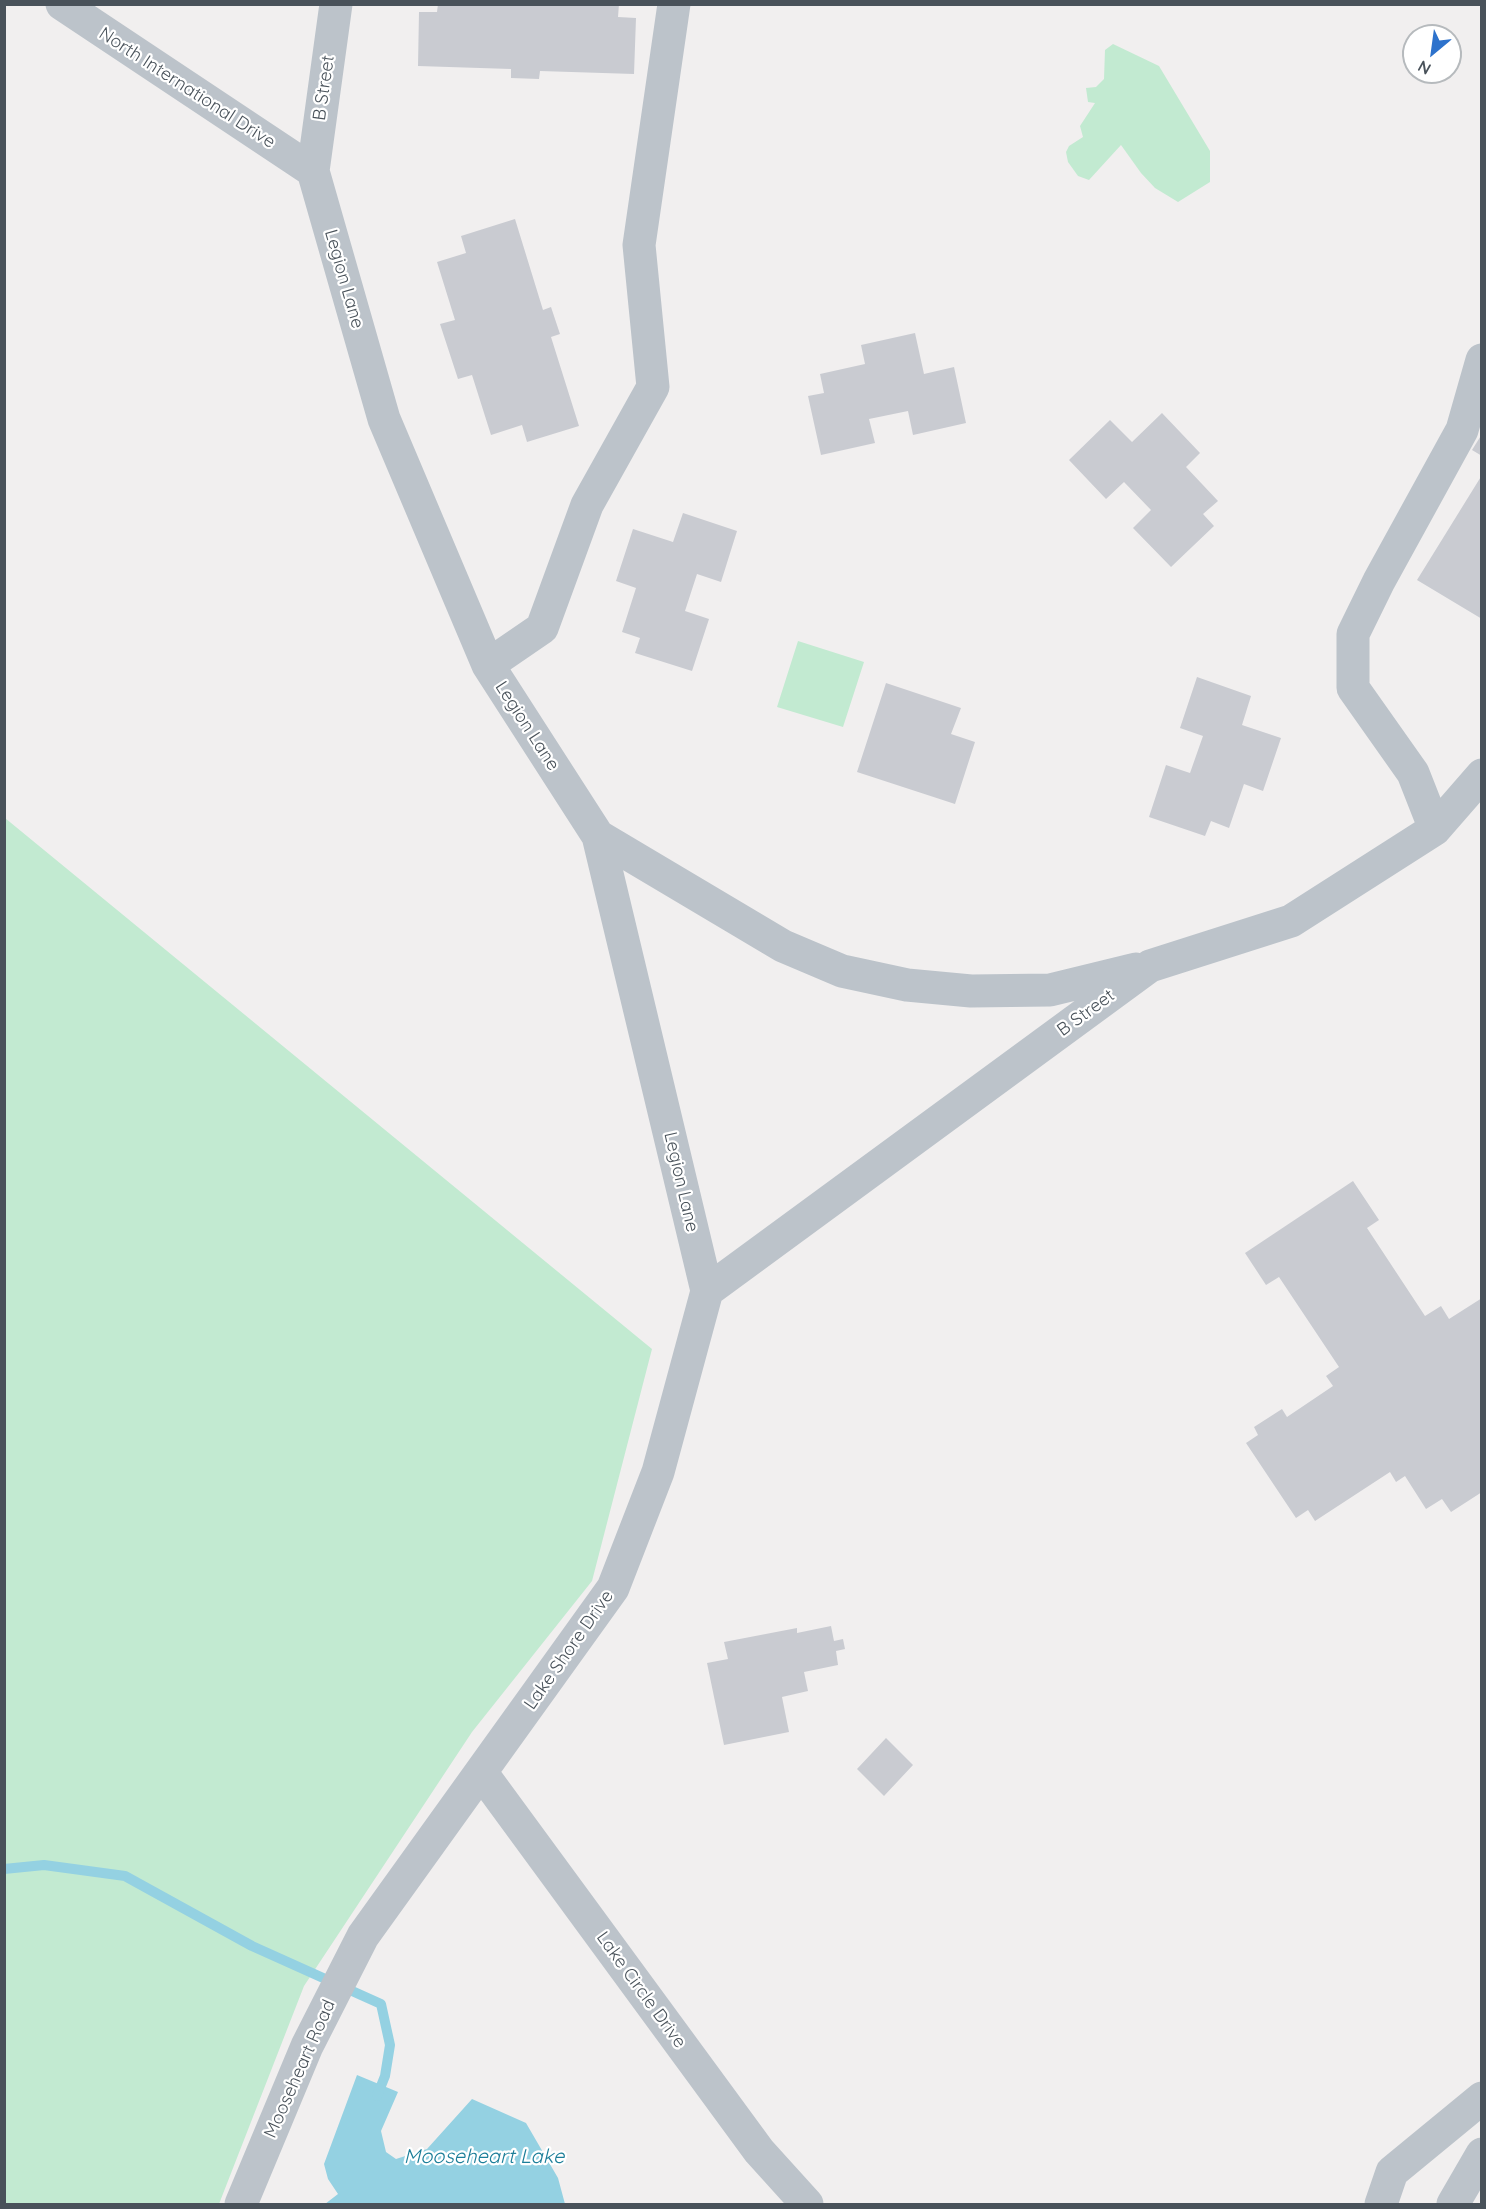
<!DOCTYPE html>
<html>
<head>
<meta charset="utf-8">
<style>
  body { margin:0 }
  #map { position:relative; width:1486px; height:2209px; overflow:hidden; background:#f1efef; font-family:Quicksand,sans-serif }
  canvas { display:block }
  .frame { position:absolute; inset:0; border:6px solid #49525a; pointer-events:none }
  .north { position:absolute; left:1402px; top:24px; width:60px; height:60px; box-sizing:border-box; background:#fff; border:2px solid #b6babd; border-radius:50%; rotate:209deg; font-size:16px; font-weight:700; line-height:24px; text-align:center; color:#49525a }
  .north::after { content:''; display:block; margin:auto; width:21px; height:27px; background:#2d72cc; clip-path:polygon(50% 0,100% 100%,50% 72%,0 100%) }
</style>
</head>
<body>
<div id="map">
<canvas width="1486" height="2209"></canvas>
<div class="frame"></div>
<div class="north">N</div>
</div>
<script>
const ctx = document.querySelector('canvas').getContext('2d');
ctx.lineJoin = 'round';
function fill(path, color) {
  ctx.fillStyle = color;
  ctx.fill(path, 'evenodd');
}
function toPath(rows) {
  const path = new Path2D();
  for (const r of rows) {
    path.moveTo(r[0], r[1]);
    for (let i = 2; i < r.length; i += 2) path.lineTo(r[i], r[i + 1]);
  }
  return path;
}
function trace(path, color, width, dash) {
  ctx.strokeStyle = color;
  ctx.lineWidth = width;
  ctx.lineCap = dash ? 'butt' : 'round';
  ctx.setLineDash(dash || []);
  ctx.stroke(path);
}
function write(font, color, halo, rows, align = 'center') {
  ctx.font = font + ' Quicksand,sans-serif';
  ctx.lineWidth = 4.5;
  ctx.setLineDash([]);
  ctx.textBaseline = 'middle';
  ctx.strokeStyle = halo;
  ctx.fillStyle = color;
  for (const [text, x, y, turn = 0] of rows) {
    ctx.save();
    ctx.translate(x, y);
    ctx.rotate((+turn || 0) * Math.PI / 180);
    ctx.textAlign = isNaN(turn) ? turn : align;
    if (halo) ctx.strokeText(text, 0, 0);
    ctx.fillText(text, 0, 0);
    ctx.restore();
  }
}
const green = toPath([
  [1113,44,1159,66,1210,151,1210,182,1178,202,1155,188,1141,173,1121,145,1089,180,1078,176,1068,162,1066,152,1069,146,1083,137,1080,126,1095,103,1088,102,1086,88,1096,87,1104,79,1105,50],
  [798,641,864,662,843,727,777,707],
  [5,818,652,1349,592,1581,472,1732,304,1986,219,2204,5,2204]
]);
const water = toPath([
  [357,2075,398,2092,381,2131,386,2152,396,2159,427,2149,472,2099,526,2123,558,2178,565,2204,325,2204,338,2194,328,2179,324,2164]
]);
const stream = toPath([
  [4,1869,44,1865,125,1876,252,1946,381,2004,390,2045,385,2076,377,2096]
]);
const building = toPath([
  [438,4,619,4,618,17,636,18,634,74,540,71,539,79,511,78,511,69,418,66,419,12,437,12],
  [515,219,543,310,551,307,560,334,551,337,579,426,527,442,522,425,491,435,472,375,458,379,440,324,455,320,437,262,466,253,461,236],
  [915,333,924,374,954,367,966,423,913,435,908,411,869,419,875,443,821,455,808,396,824,393,820,374,865,364,861,345],
  [1162,413,1200,453,1186,467,1218,501,1203,514,1214,526,1171,567,1133,528,1151,510,1124,482,1106,499,1069,460,1110,420,1132,442],
  [1482,434,1482,456,1472,450],
  [1482,475,1482,619,1417,580],
  [683,513,737,531,721,582,697,574,685,611,709,619,692,671,635,653,640,638,622,632,636,588,616,581,633,529,673,542],
  [1197,677,1251,696,1242,725,1281,738,1263,791,1244,784,1229,828,1211,821,1205,836,1149,817,1166,765,1190,773,1203,736,1180,728],
  [886,683,961,708,951,734,975,742,955,804,857,772],
  [1353,1181,1379,1220,1367,1228,1425,1316,1441,1306,1449,1319,1482,1298,1482,1492,1451,1512,1442,1499,1426,1509,1405,1476,1396,1482,1390,1472,1315,1521,1308,1510,1296,1518,1246,1443,1258,1435,1254,1427,1282,1409,1287,1417,1333,1386,1326,1376,1339,1367,1279,1277,1266,1285,1245,1253],
  [831,1626,834,1641,843,1639,845,1649,836,1651,838,1665,804,1672,808,1691,782,1697,789,1732,724,1745,707,1663,728,1659,724,1642,797,1628,797,1633],
  [886,1738,913,1765,884,1796,857,1769]
]);
const minor = toPath([
  [62,4,313,171],
  [488,665,542,628,587,505,653,387,639,245,674,4],
  [1435,829,1413,773,1353,688,1353,634,1379,581,1462,430,1482,360],
  [598,836,783,946,842,971,907,985,971,991,1050,990,1136,969],
  [707,1291,1150,966,1291,921,1435,829,1482,775],
  [481,1772,759,2151,807,2204],
  [241,2204,307,2046,363,1936,613,1588,658,1472,707,1291,598,836,488,665,384,419,313,171,336,4],
  [1381,2204,1392,2172,1482,2098],
  [1453,2204,1482,2154]
]);
const streetNames = [
  ["North International Drive",187,88,33],
  ["B Street",324,88,-82],
  ["Legion Lane",344,279,74],
  ["Legion Lane",527,726,57],
  ["B Street",1086,1013,-36],
  ["Legion Lane",681,1182,77],
  ["Lake Shore Drive",569,1650,-55],
  ["Lake Circle Drive",641,1990,54],
  ["Mooseheart Road",300,2069,-66]
];
const waterNames = [
  ["Mooseheart Lake",484,2157]
];
fill(green, '#c2ead1');
fill(water, '#94d1e2');
trace(stream, '#94d1e2', 10);
fill(building, '#c9cbd1');
trace(minor, '#bcc3ca', 33);
write('18px', '#49525a', '#fff', streetNames);
write('italic 20px', '#1c7e99', '#fff', waterNames);
</script>
</body>
</html>
